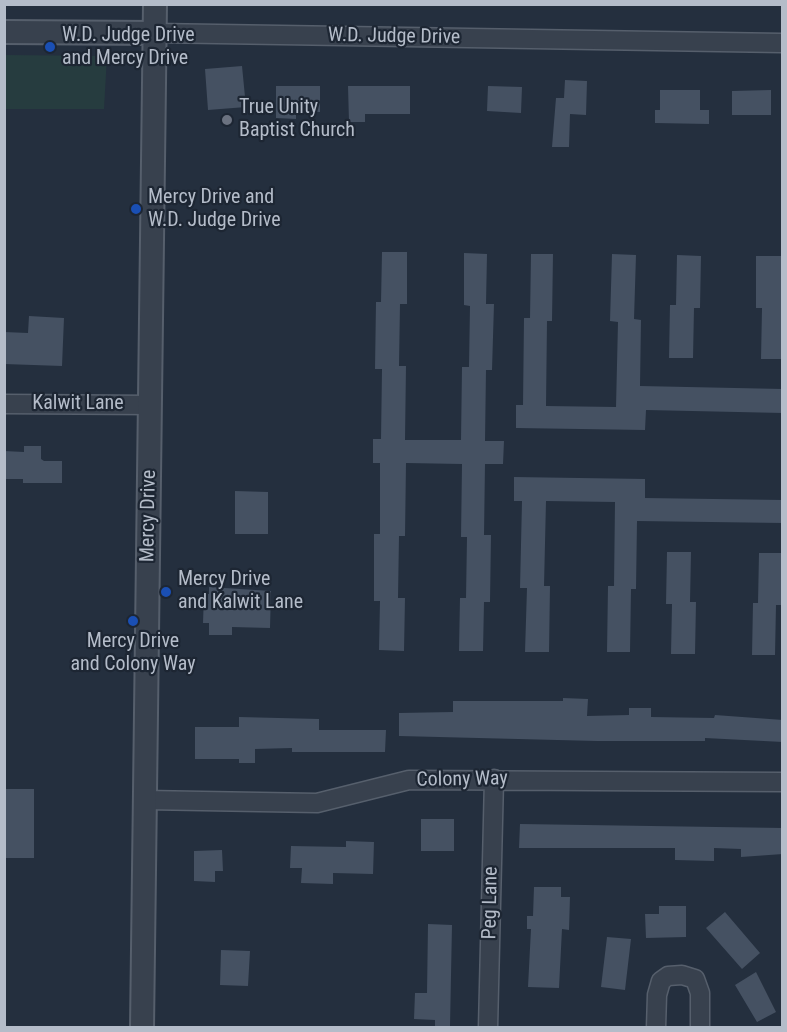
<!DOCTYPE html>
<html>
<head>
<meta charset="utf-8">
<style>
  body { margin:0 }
  #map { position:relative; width:787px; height:1032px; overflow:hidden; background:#242f3e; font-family:"Roboto Condensed",sans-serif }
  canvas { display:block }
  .frame { position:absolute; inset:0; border:6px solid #b4bcc9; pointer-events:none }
</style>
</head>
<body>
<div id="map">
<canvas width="787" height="1032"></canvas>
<div class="frame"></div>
</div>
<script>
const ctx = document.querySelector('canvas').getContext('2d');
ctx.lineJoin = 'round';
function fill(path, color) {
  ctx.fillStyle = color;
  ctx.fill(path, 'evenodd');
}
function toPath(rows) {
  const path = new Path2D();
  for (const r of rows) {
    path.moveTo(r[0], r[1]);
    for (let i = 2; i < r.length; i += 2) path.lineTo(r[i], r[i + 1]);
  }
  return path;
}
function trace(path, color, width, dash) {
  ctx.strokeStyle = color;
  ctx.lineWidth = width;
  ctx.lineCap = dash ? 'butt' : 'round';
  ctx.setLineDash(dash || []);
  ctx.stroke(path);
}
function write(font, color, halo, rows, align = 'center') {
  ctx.font = font + ' "Roboto Condensed",sans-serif';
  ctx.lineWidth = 4.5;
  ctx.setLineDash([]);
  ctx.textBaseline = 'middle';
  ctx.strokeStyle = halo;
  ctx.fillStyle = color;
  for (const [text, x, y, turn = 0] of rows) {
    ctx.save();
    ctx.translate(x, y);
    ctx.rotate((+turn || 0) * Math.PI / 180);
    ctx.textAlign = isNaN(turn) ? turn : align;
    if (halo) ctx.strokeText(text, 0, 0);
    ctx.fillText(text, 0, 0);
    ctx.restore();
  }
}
const green = toPath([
  [5,55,107,56,104,109,5,109]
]);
const building = toPath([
  [242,66,246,107,208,110,205,69],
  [565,80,587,81,586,115,570,114,569,147,552,147,556,98,564,98],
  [276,86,320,86,320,112,296,111,296,119,276,118],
  [348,86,410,86,410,114,365,114,365,122,349,122],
  [488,86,522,87,521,113,487,111],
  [660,90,700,90,700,110,709,110,709,124,655,123,655,110,660,110],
  [771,90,771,115,732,115,732,91],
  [382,252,407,252,407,304,400,304,399,366,406,366,405,440,461,440,462,367,469,367,470,306,464,305,464,253,487,254,486,304,494,304,492,370,486,370,485,441,504,441,503,464,485,464,484,535,491,535,490,602,484,602,483,651,459,651,460,598,466,598,467,537,461,537,462,464,406,463,405,536,399,536,398,598,405,598,404,651,379,650,380,601,374,601,374,534,380,534,380,463,373,463,373,439,381,439,382,369,375,369,376,302,381,302],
  [531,254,553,254,552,321,547,321,546,406,616,407,618,322,610,321,612,254,636,255,634,319,641,320,640,386,783,389,783,413,646,410,645,430,516,428,516,405,523,405,524,318,530,318],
  [677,255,701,256,700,308,694,308,693,358,669,358,670,305,676,305],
  [756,256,781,256,783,359,761,359,762,308,756,308],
  [29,316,64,318,62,366,4,364,4,332,28,333],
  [24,446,41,446,41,459,44,461,62,461,62,483,23,483,23,479,4,479,4,451,24,452],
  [514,477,645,479,645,498,783,500,783,523,637,521,636,589,631,589,630,652,607,652,608,586,614,586,615,502,546,501,544,586,550,586,549,652,525,652,527,588,520,588,522,501,514,501],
  [235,491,268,492,268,534,235,534],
  [667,552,691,552,690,602,696,602,695,654,671,654,672,604,666,604],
  [759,553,783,553,782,605,776,605,775,655,752,655,753,603,758,603],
  [209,587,271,591,270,628,232,627,232,635,209,635,209,623,203,623,204,594,209,594],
  [563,698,588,699,587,716,629,715,629,708,651,708,651,717,714,718,715,715,783,720,783,742,705,738,705,741,597,741,399,736,399,713,453,712,453,701,563,701],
  [239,717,319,719,319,730,386,730,385,752,292,752,292,748,255,749,255,763,239,763,239,759,195,759,195,727,239,727],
  [4,789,34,789,34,858,4,858],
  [421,819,454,819,454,851,421,851],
  [520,824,783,828,783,854,741,857,741,849,714,848,714,861,675,860,675,848,519,848],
  [346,841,374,842,373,874,333,873,333,884,301,883,302,868,290,868,291,846,346,847],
  [222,850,223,871,215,871,215,882,194,881,194,851],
  [534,887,561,887,561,897,570,897,569,930,562,929,559,988,528,987,531,929,527,929,527,916,533,916],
  [659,906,686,906,686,937,646,938,645,914,659,914],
  [725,912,760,953,742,969,706,928],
  [428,924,452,925,450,1026,435,1026,435,1020,414,1019,415,993,427,993],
  [607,937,631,939,625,990,601,987],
  [221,950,250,951,248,986,220,985],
  [756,972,776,1012,757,1022,735,985]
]);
const minor = toPath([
  [155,33,782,43],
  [4,404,151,405],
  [145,800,317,803,409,780,782,782],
  [488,1028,494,779],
  [656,1028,657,995,661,981,668,976,682,975,695,979,700,993,700,1028]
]);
const tertiary = toPath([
  [4,32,155,33],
  [142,1028,155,4]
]);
const markers = [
  [50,47,6,"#1a4fb4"],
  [227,120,6,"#6b7280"],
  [136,209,6,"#1a4fb4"],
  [166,592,6,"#1a4fb4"],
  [133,621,6,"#1a4fb4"]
];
const poiNames = [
  ["W.D. Judge Drive",62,36],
  ["and Mercy Drive",62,59],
  ["True Unity",239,108],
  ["Baptist Church",239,131],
  ["Mercy Drive and",148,198],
  ["W.D. Judge Drive",148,221],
  ["Mercy Drive",178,580],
  ["and Kalwit Lane",178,603],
  ["Mercy Drive",133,642,"center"],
  ["and Colony Way",133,665,"center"]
];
const streetNames = [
  ["W.D. Judge Drive",394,37,1],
  ["Kalwit Lane",78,404],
  ["Mercy Drive",149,516,-89],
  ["Colony Way",462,780,-1],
  ["Peg Lane",491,903,-89]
];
fill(green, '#263c3f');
fill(building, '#455162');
trace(minor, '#565f6c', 21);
trace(tertiary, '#565f6c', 26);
trace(minor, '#38414e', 18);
trace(tertiary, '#38414e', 22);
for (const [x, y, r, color] of markers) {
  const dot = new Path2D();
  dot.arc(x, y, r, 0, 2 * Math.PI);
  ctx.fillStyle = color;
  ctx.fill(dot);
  trace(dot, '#1d2633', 2);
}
write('20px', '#b4bcc9', '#1d2633', poiNames, 'left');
write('20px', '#b4bcc9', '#1d2633', streetNames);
</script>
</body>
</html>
